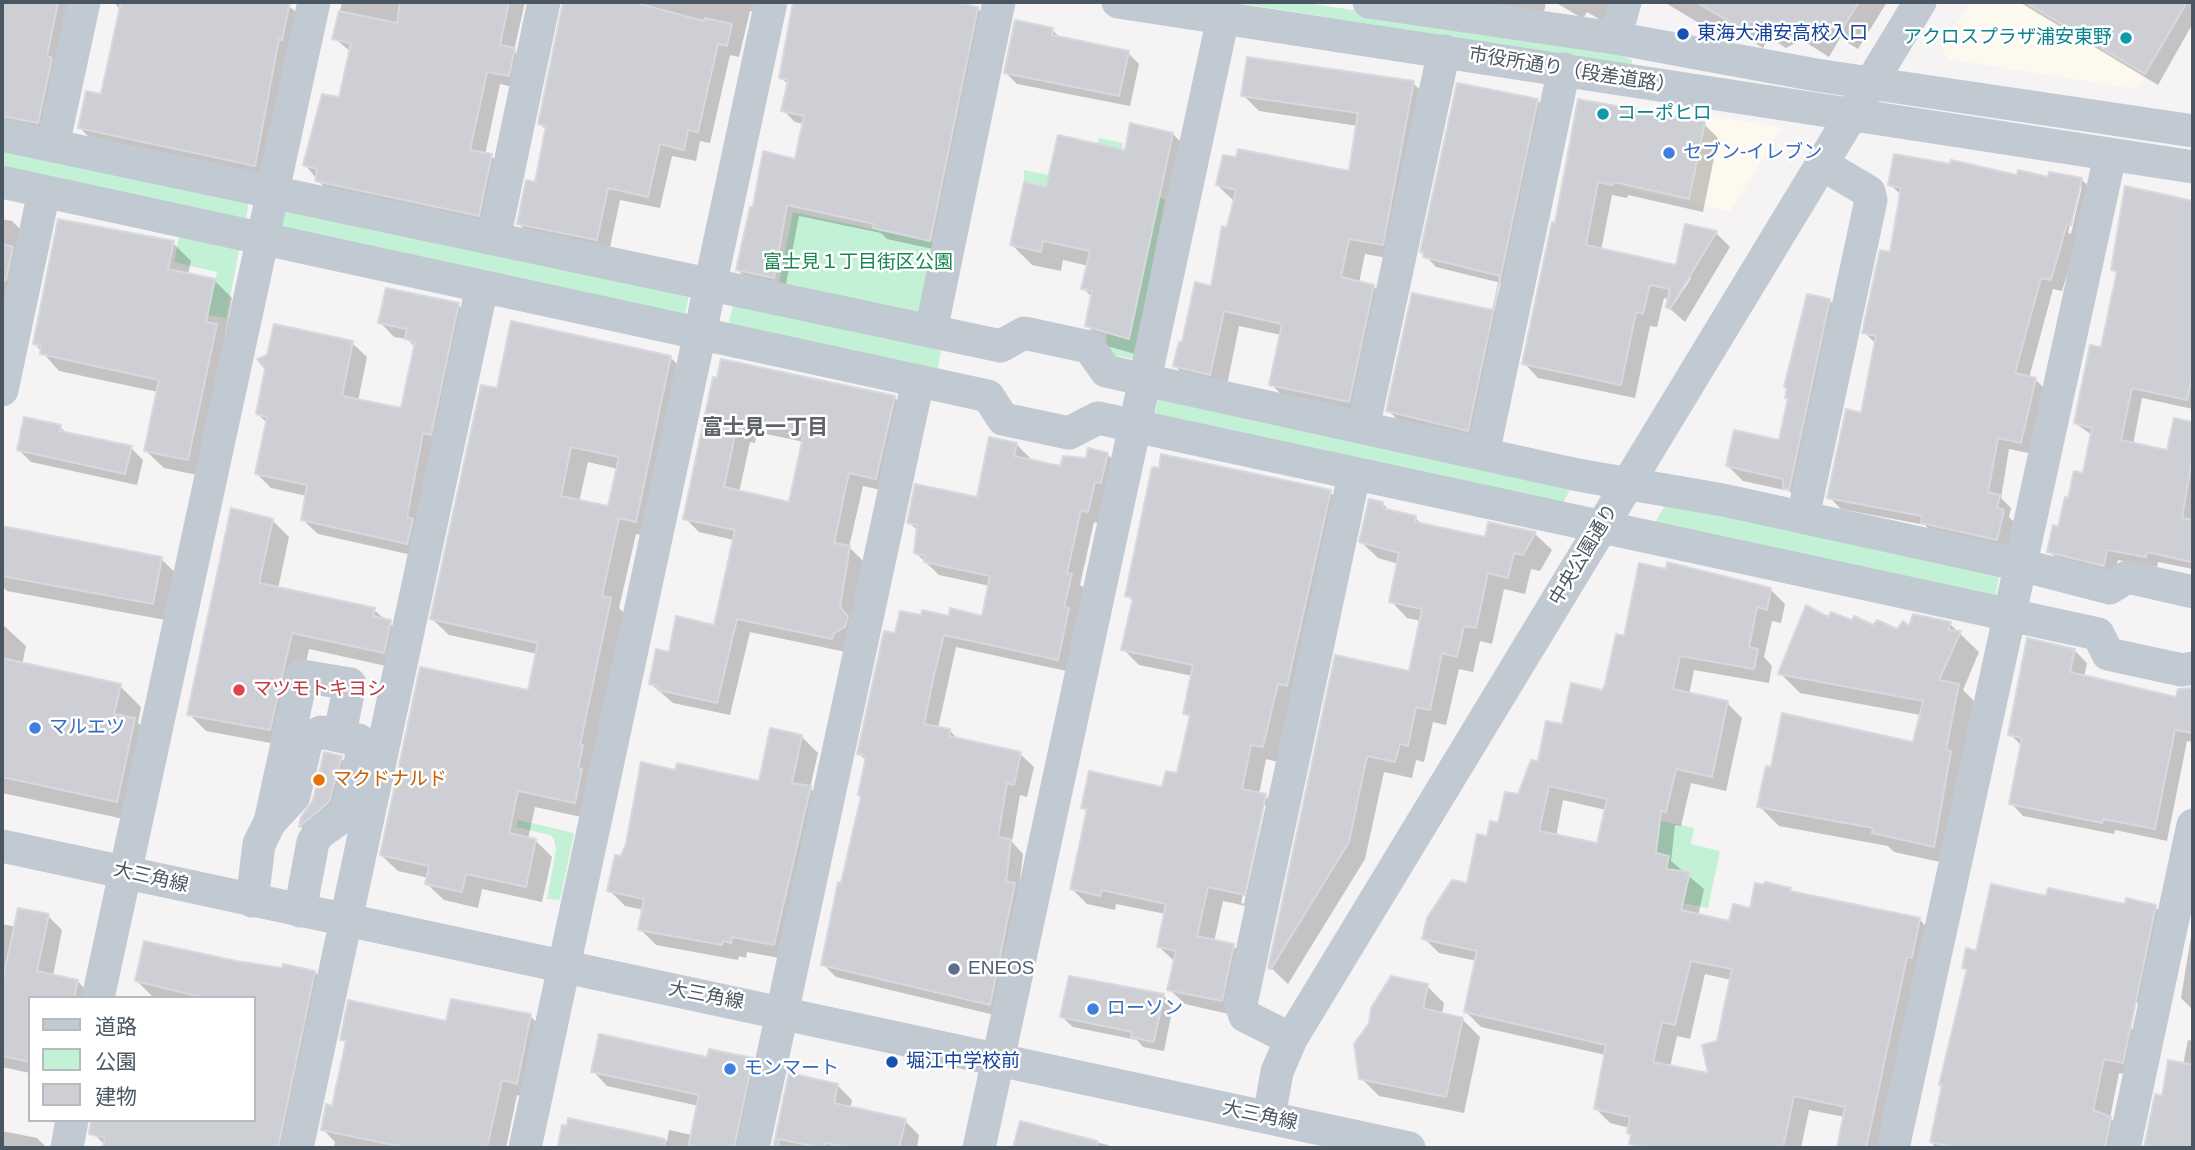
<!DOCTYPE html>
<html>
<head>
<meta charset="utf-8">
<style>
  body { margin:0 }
  #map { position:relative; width:2195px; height:1150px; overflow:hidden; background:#f5f3f3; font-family:Helvetica,"Noto Sans JP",sans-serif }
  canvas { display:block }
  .frame { position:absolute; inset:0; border:4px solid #4a5661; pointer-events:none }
  .legend { position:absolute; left:28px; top:996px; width:228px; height:126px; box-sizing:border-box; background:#fff; border:2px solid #b7bbc0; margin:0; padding:9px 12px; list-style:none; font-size:21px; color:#4a5661 }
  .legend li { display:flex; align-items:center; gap:14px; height:35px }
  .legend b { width:35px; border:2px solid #b7bbc0 }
</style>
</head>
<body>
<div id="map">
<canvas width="2195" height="1150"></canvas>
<div class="frame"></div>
<ul class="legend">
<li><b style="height:9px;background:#c1cad2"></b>道路</li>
<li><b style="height:19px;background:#c3f1d5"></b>公園</li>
<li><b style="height:19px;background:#cdcfd5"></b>建物</li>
</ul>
</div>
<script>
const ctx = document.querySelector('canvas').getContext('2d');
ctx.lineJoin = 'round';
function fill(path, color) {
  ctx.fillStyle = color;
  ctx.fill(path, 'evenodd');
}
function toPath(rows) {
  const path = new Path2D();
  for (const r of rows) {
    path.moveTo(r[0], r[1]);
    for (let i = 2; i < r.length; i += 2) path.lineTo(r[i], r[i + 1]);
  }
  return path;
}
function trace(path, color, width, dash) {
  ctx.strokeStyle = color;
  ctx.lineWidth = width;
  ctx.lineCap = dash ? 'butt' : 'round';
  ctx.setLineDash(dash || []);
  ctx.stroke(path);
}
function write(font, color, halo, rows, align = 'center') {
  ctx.font = font + ' Helvetica,"Noto Sans JP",sans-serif';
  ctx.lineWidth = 5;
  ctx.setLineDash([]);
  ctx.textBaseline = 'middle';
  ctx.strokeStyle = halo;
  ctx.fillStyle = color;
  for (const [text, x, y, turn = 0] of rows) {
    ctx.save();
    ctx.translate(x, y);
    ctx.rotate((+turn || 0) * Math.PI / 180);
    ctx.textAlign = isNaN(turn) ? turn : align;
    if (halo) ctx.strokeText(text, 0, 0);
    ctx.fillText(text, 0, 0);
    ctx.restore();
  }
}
const commercial = toPath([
  [1970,2,2187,2,2137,89,1947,59,1942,47],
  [1643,106,1782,127,1730,212,1622,187]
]);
const green = toPath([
  [1232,2,1300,2,1602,48,1632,60,1631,66],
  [1099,138,1123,143,1114,188,1165,199,1134,359,1105,354,1107,334,1129,339,1157,211,1024,182,1024,170,1089,183],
  [2,141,250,193,245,225,2,170],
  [286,203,690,289,684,320,281,231],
  [793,212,937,243,923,314,779,283],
  [180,232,240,245,226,318,208,315,217,272,174,262],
  [734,299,942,346,937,373,728,329],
  [1160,390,1575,481,1558,511,1154,422],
  [1668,500,2000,572,1995,599,1653,526],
  [1630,814,1694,828,1691,844,1720,851,1708,908,1683,903,1690,872,1666,869,1668,856,1656,853],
  [518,820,574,833,560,900,547,899,556,850,554,839,550,835,516,827]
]);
const shadow = toPath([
  [2,2,72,2,49,133,2,123],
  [114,2,283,2,303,17,268,179,93,141,80,128,103,97,121,11],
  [342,2,525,2,514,51,527,63,522,89,500,84,485,155,491,156,505,169,492,228,330,194,305,165,340,99,351,52,334,38],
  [564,2,762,2,759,13,750,11,739,57,730,55,710,143,700,141,696,161,672,156,660,208,620,200,609,252,531,236,519,224,537,184,547,131,540,124],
  [796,2,950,2,977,8,989,20,942,251,887,239,881,233,799,216,785,289,749,282,738,270,755,209,796,161,804,124,795,122,783,110,789,85,781,78],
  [1475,2,1546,2,1544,12],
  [1555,2,1619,2,1606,23,1587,12,1583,19],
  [1664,2,1710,2,1721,14,1729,2,1887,2,1858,49,1840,38,1829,57,1802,40,1786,48,1769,37,1763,48,1738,33,1725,20,1717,34],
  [2019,2,2193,2,2193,23,2158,85],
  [1052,30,1062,39,1128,53,1139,64,1130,106,1017,84,1006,73],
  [1413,83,1429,99,1398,260,1365,254,1359,283,1373,286,1389,302,1365,418,1287,400,1271,384,1281,335,1239,326,1226,390,1191,382,1175,366,1212,288,1229,229,1234,201,1217,185,1351,173,1358,126,1259,111,1243,95],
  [1537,100,1548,111,1479,441,1399,421,1388,410,1413,295,1494,312,1501,283,1436,267,1422,252],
  [1580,101,1704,124,1718,138,1703,212,1628,195,1627,198,1612,195,1601,250,1677,267,1716,233,1730,247,1685,322,1668,307,1669,300,1664,298,1657,327,1650,326,1635,398,1538,378,1524,363,1556,225],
  [1687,278,1691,278,1675,303,1672,302],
  [1173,134,1193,155,1149,358,1107,346,1087,326,1092,297,1083,288,1089,266,1063,260,1061,271,1032,265,1012,245,1048,189,1126,152],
  [2019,177,2081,179,2093,191,2062,291,2053,289,2029,378,2035,379,2047,391,2033,454,2009,449,2001,498,2011,508,2009,517,2015,523,2009,551,1935,535,1925,525,1841,509,1829,497,1863,415,1876,344,1864,332,1891,254,1902,196,1890,184],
  [2078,186,2082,186,2071,234,2068,233],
  [2126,188,2193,203,2193,409,2142,398,2133,445,2168,453,2175,420,2193,424,2193,569,2158,562,2157,567,2118,560,2114,576,2060,562,2049,551,2069,500,2084,475,2092,435,2075,423,2102,349,2118,275,2113,269],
  [2,219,12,221,30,239,2,313],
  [173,243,191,261,188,275,214,280,232,298,225,334,234,344,206,477,164,468,146,451,158,392,59,371,35,344],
  [1829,300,1844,315,1800,503,1789,491,1743,481,1728,466,1780,443,1789,400,1787,397],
  [458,305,472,319,421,557,318,534,303,520,307,496,271,488,257,474,267,423,258,414,352,343,367,357,358,401,402,410,416,348,407,339,394,337,380,322],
  [670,357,687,374,652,537,636,534,619,608,627,616,591,819,535,807,528,839,535,840,552,857,542,902,482,889,478,908,444,900,427,884,429,878,398,871,381,855,529,693,538,654,449,635,432,619,498,390],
  [588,462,618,469,610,508,579,502],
  [715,380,894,397,908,411,890,492,863,486,849,547,863,561,846,652,750,632,730,715,673,703,651,684,670,654,716,627,734,540,699,532,685,518],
  [757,432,804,442,790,504,739,493,750,442,755,443],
  [60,427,68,434,131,448,143,460,137,485,31,462,19,450],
  [1017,445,1030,458,1029,461,1062,468,1107,454,1120,467,1101,524,1094,522,1080,585,1084,588,1071,672,956,647,947,688,938,728,950,731,959,740,1020,754,1034,767,1027,797,1020,795,1012,842,1023,854,1003,1017,836,977,823,964,863,797,867,761,859,754,896,635,922,617,983,618,990,586,939,575,916,553,918,531,909,522,978,499],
  [1330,492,1345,507,1278,762,1266,759,1259,794,1265,796,1281,811,1260,909,1223,901,1214,942,1233,946,1248,961,1237,1016,1185,1004,1169,989,1174,961,1158,946,1166,914,1116,904,1115,910,1087,904,1072,889,1088,812,1083,807,1164,789,1178,775,1191,719,1185,713,1193,676,1139,665,1123,649,1134,602,1127,596],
  [1262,805,1266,805,1244,904,1241,903],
  [1383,504,1391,512,1415,518,1424,526,1487,540,1490,524,1535,534,1552,550,1540,571,1531,569,1525,594,1504,589,1492,644,1480,641,1473,672,1459,669,1446,725,1433,722,1424,762,1416,760,1412,778,1384,772,1365,859,1288,984,1270,967,1337,657,1410,673,1421,621,1407,618,1391,601,1399,564,1378,558,1361,542],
  [272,520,289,537,278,589,374,610,407,638,400,669,309,649,287,746,206,731,189,714],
  [2,527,161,559,180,577,171,621,7,591,2,586],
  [1770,589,1785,604,1781,623,1772,621,1764,657,1772,666,1769,683,1694,670,1689,695,1727,703,1742,718,1726,791,1691,783,1681,826,1675,825,1671,861,1704,889,1698,916,1731,923,1790,890,1794,893,1920,920,1934,935,1884,1148,1839,1148,1845,1117,1809,1110,1801,1148,1636,1148,1631,1143,1630,1128,1610,1123,1595,1108,1606,1055,1481,1027,1466,1012,1477,961,1439,953,1424,938,1469,885,1488,838,1519,796,1563,726,1602,692,1625,638],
  [1563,800,1606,810,1599,845,1556,837],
  [1705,974,1731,980,1711,1076,1670,1067,1677,1036,1690,1039],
  [1829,619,1897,631,1950,624,1979,652,1963,690,1978,705,1954,865,1894,852,1888,846,1779,826,1759,806,1914,744,1921,715,1800,693,1780,673],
  [2,624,26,646,22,665,120,686,141,707,138,723,156,741,138,822,2,793],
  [2074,650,2087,663,2084,677,2177,699,2178,696,2193,699,2193,742,2187,741,2167,841,2115,830,2114,834,2023,816,2011,803,2022,746,2010,734],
  [802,737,818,753,810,788,826,804,790,960,747,952,746,958,739,956,738,960,656,945,640,929,644,910,625,906,609,890,622,858,677,772,760,783],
  [341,758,353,770,312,838,300,826,302,818],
  [2048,898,2155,907,2171,922,2153,1006,2133,1002,2129,1026,2145,1043,2138,1077,2119,1073,2110,1118,2126,1134,2123,1148,1935,1148,1932,1142,1944,1087,1941,1084,1968,971,1964,967],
  [48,916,62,930,53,976,78,981,92,998,30,998,30,1073,2,1067,2,924,16,927],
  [2193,924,2193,1010,2181,998],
  [236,962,315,972,330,988,296,1148,104,1148,105,1145,95,1135,254,1120,254,998,160,998,152,996,137,981],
  [1427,986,1444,1003,1442,1015,1462,1019,1480,1037,1464,1113,1379,1096,1361,1078],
  [1163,995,1173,1006,1164,1051,1143,1047,1137,1040,1073,1027,1062,1017],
  [530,1016,546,1031,532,1098,517,1095,506,1148,334,1148,335,1142,323,1129,334,1108,347,1044,342,1039],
  [2188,1040,2193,1041,2193,1148,2143,1148,2156,1096,2163,1098,2183,1065],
  [708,1060,752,1060,766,1075,751,1148,563,1148,560,1145,570,1121,667,1141,669,1130,692,1135,699,1106,607,1086,593,1071],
  [790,1075,837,1085,852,1100,850,1109,905,1121,919,1135,917,1148,774,1148],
  [1021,1124,1108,1145,1111,1148,1015,1148],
  [2,1131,37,1138,47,1148,2,1148]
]);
const building = toPath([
  [2,2,58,2,47,56,52,58,38,123,2,116,2,2],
  [121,2,290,2,282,40,279,39,255,166,78,128,86,91,101,94,121,2],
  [400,2,509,2,500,45,515,48,509,76,487,72,470,150,492,154,479,216,315,181,317,169,303,165,322,94,339,97,351,43,332,39,339,11,397,23,400,2],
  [563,2,641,2,640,4,704,21,705,18,732,24,727,46,718,44,698,132,688,130,684,150,660,144,648,197,608,188,597,240,517,224,526,180,535,182,546,126,538,124,563,2],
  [793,2,955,2,978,7,930,241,873,228,874,224,787,205,774,278,736,270,750,207,753,207,763,151,795,159,804,116,781,111,788,80,779,78,793,2],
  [1696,2,1859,2,1840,32,1822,22,1811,40,1783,24,1767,31,1751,21,1745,31,1696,2],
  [2025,2,2187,2,2145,74,2025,2],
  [1015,20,1053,28,1052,35,1129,51,1119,96,1004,73,1015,20],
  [1247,57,1414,81,1383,245,1349,239,1341,277,1374,285,1349,402,1269,385,1282,324,1224,311,1210,375,1173,366,1179,342,1182,342,1195,282,1211,286,1222,226,1227,227,1236,190,1216,185,1223,155,1236,157,1238,149,1349,171,1358,113,1241,96,1247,57],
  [1457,83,1538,99,1468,431,1386,411,1412,293,1493,310,1500,276,1423,257,1424,253,1420,252,1457,83],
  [1578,99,1705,122,1689,199,1614,182,1613,185,1598,182,1586,245,1676,265,1685,224,1717,231,1670,309,1666,307,1670,289,1650,285,1643,314,1636,312,1621,385,1522,364,1552,222,1555,223,1578,99],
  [1130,123,1173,133,1129,339,1085,326,1092,291,1081,289,1090,251,1043,241,1041,252,1010,245,1024,182,1046,187,1058,135,1125,150,1130,123],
  [1894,154,1950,164,1951,160,2017,175,2018,170,2048,177,2049,172,2082,178,2071,225,2067,224,2051,280,2041,278,2015,373,2036,378,2021,443,1998,438,1988,492,2000,495,1997,508,2004,510,1997,540,1921,523,1922,516,1827,498,1846,409,1861,413,1876,336,1862,333,1880,250,1890,252,1901,188,1888,185,1894,154],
  [2125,186,2193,201,2193,371,2187,400,2132,388,2121,440,2167,450,2174,418,2193,422,2193,453,2182,518,2193,520,2191,562,2147,552,2146,557,2107,550,2104,566,2047,552,2053,525,2058,527,2065,497,2068,498,2074,471,2083,473,2092,428,2074,423,2090,345,2101,347,2117,271,2111,270,2125,186],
  [58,219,174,241,168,269,215,279,206,322,217,324,188,460,144,451,159,380,40,354,41,346,33,344,58,219],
  [2,244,13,247,6,280,2,280,2,244],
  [386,288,459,303,431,435,423,433,407,517,413,519,407,544,301,520,307,485,255,474,267,417,256,414,265,369,257,359,267,355,274,324,353,341,342,396,401,408,415,342,405,339,407,329,378,323,386,288],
  [1807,294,1830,299,1789,490,1783,488,1783,479,1726,466,1734,430,1779,440,1788,398,1785,398,1787,388,1784,387,1807,294],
  [511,321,671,356,636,522,619,518,602,596,611,598,580,745,583,745,578,768,582,769,575,803,518,791,509,833,536,839,526,887,466,874,462,892,425,884,429,866,380,855,420,667,528,690,538,643,430,619,481,385,497,388,511,321],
  [571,447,619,457,608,506,561,496,571,447],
  [721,359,895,396,876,479,849,473,834,543,850,546,840,607,848,616,845,627,834,633,832,639,737,619,717,703,658,690,658,686,649,684,656,649,669,652,676,616,714,625,735,530,683,519,713,377,717,378,721,359],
  [744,419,804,432,789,502,724,487,736,430,741,431,744,419],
  [24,417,61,425,60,431,132,446,125,474,17,450,24,417],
  [989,437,1017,443,1014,456,1060,466,1063,456,1086,458,1088,448,1108,453,1101,483,1095,482,1088,512,1081,510,1067,573,1072,574,1064,607,1069,608,1058,660,944,635,934,675,924,724,950,729,949,736,1021,752,1014,785,1007,783,998,837,1011,839,1006,882,1015,883,990,1005,821,965,838,882,841,883,861,796,858,795,866,756,857,754,884,631,895,633,900,611,921,615,922,610,949,616,950,608,982,616,990,576,924,562,925,556,914,553,917,525,907,523,915,484,977,497,989,437],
  [1161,454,1331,490,1287,686,1278,684,1263,747,1251,745,1242,789,1266,794,1245,895,1208,887,1197,936,1234,944,1222,1001,1167,990,1176,951,1157,947,1166,904,1102,890,1100,896,1070,889,1087,809,1081,808,1089,771,1162,787,1166,771,1177,773,1190,715,1183,714,1193,665,1121,650,1133,598,1125,596,1152,467,1159,468,1161,454],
  [1369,499,1383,502,1382,508,1416,516,1415,522,1485,537,1488,522,1536,532,1523,555,1514,553,1508,578,1488,573,1476,628,1464,626,1457,657,1442,653,1430,710,1416,707,1408,746,1400,744,1395,762,1367,756,1349,842,1271,969,1268,968,1335,655,1409,671,1422,609,1389,602,1399,553,1359,542,1369,499],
  [231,508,273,519,259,583,375,608,373,616,391,620,384,653,292,633,270,730,187,715,231,508],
  [2,526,162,557,153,604,2,576,2,526],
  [1667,562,1771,588,1767,610,1757,607,1749,647,1758,649,1754,669,1680,656,1673,689,1728,701,1712,777,1676,769,1666,812,1661,811,1656,853,1669,856,1666,869,1690,872,1681,910,1729,921,1733,904,1750,908,1755,883,1764,885,1765,882,1791,888,1790,891,1920,918,1912,958,1907,957,1866,1148,1837,1148,1845,1107,1794,1096,1783,1148,1651,1148,1629,1144,1631,1134,1627,1133,1630,1117,1594,1109,1606,1045,1464,1012,1477,951,1422,939,1427,918,1452,880,1467,883,1477,834,1487,836,1490,821,1498,823,1505,792,1518,794,1531,760,1538,761,1546,721,1562,724,1571,683,1602,690,1605,685,1616,634,1624,636,1639,563,1666,569,1667,562],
  [1549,786,1607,799,1597,843,1539,831,1549,786],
  [1691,961,1732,969,1717,1041,1702,1045,1708,1073,1653,1062,1662,1022,1675,1025,1691,961],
  [1806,605,1828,617,1831,612,1852,620,1854,616,1873,625,1877,620,1897,629,1903,621,1909,626,1913,614,1951,622,1948,630,1961,631,1939,680,1959,684,1946,750,1951,751,1934,847,1872,833,1873,828,1757,807,1766,766,1771,767,1782,713,1913,742,1923,701,1778,674,1806,605],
  [2027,638,2075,649,2070,672,2176,697,2178,689,2193,688,2193,733,2175,730,2155,829,2103,819,2102,823,2009,804,2022,738,2008,735,2027,638],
  [2,658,121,684,114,714,135,718,117,802,2,777,2,658],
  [770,728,802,735,792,783,811,786,774,945,732,937,731,943,723,941,722,945,638,930,644,899,607,891,615,855,621,856,626,844,641,762,675,770,677,763,759,781,770,728],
  [324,752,342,756,329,802,299,827,301,817,313,800,324,752],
  [1991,884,2046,896,2048,888,2125,904,2126,898,2156,905,2123,1063,2104,1059,2093,1110,2111,1117,2105,1148,1957,1148,1930,1142,1942,1085,1939,1085,1967,969,1962,968,1966,948,1976,951,1991,884],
  [18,908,49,914,37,971,78,980,74,998,30,998,30,1062,2,1056,2,983,18,908],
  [144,941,236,961,282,968,283,964,315,971,278,1148,102,1148,105,1138,89,1134,91,1120,254,1120,254,998,205,998,135,981,144,941],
  [1069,976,1164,994,1154,1042,1131,1037,1132,1032,1060,1017,1069,976],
  [1391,976,1428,984,1423,1008,1463,1018,1446,1097,1359,1079,1354,1044,1369,1023,1371,1008,1391,976],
  [451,999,531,1014,517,1084,502,1080,487,1148,408,1148,321,1130,326,1104,332,1106,346,1041,340,1040,348,1000,446,1021,451,999],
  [599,1034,707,1057,709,1049,753,1058,734,1148,688,1148,699,1095,591,1072,599,1034],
  [2168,1060,2193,1065,2193,1148,2144,1148,2155,1094,2162,1096,2168,1060],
  [789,1073,838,1084,834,1103,906,1119,899,1148,852,1148,825,1143,824,1148,821,1148,779,1139,778,1148,773,1148,789,1073],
  [568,1118,665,1139,664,1148,558,1146,562,1125,567,1126,568,1118],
  [1020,1121,1097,1141,1096,1148,1013,1148,1020,1121]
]);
const minor = toPath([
  [1118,2,2193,167],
  [1369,2,1615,38,1816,75,2193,131],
  [1615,38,1625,2],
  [2,135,1001,346,1024,333,1089,347,1106,371,1145,380,1578,475,1723,500,2021,565,2110,588,2127,577,2193,592],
  [53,145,84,2],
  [2,182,988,396,1003,419,1069,433,1098,418,2098,634,2108,654,2182,670,2193,668],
  [494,239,544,2],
  [931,331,999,2],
  [2,390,44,192],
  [1363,428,1444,51],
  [1483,454,1564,69],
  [1803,517,1871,200,1869,192,1822,164],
  [270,822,294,796,307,739,321,732,358,740,362,756,346,814,318,834,313,842,300,911],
  [2,846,1409,1148],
  [252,901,259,844,270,822,302,676,350,684,342,723],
  [98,998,314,2],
  [1291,1039,1245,1016,1241,1004,1354,475],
  [1269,1117,1277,1072,1291,1039,1920,2],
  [67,1148,72,1120],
  [297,1148,482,287],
  [525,1148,771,2],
  [753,1148,918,381],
  [979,1148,1223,18],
  [1893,1148,2110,156],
  [2124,1148,2193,825]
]);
const markers = [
  [1683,34,7,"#1a4fb4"],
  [2126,38,7,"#0f9aa8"],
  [1603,114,7,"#0f9aa8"],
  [1669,153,7,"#3f7fe0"],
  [239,690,7,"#e0444e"],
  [35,728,7,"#3f7fe0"],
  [319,780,7,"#e8710a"],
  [954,969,7,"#5c6f8a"],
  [1093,1009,7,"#3f7fe0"],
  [892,1062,7,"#1a4fb4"],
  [730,1069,7,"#3f7fe0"]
];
const transitNames = [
  ["東海大浦安高校入口",1697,34],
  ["堀江中学校前",906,1062]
];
const cultureNames = [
  ["アクロスプラザ浦安東野",2112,38],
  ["コーポヒロ",1617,114,"left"]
];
const streetNames = [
  ["市役所通り（段差道路）",1572,71,9],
  ["中央公園通り",1584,555,-59],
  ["大三角線",151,878,13],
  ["大三角線",706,996,11],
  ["大三角線",1260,1116,12]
];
const shopNames = [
  ["セブン-イレブン",1683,153],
  ["マルエツ",49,728],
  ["ローソン",1107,1009],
  ["モンマート",744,1069]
];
const parkNames = [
  ["富士見１丁目街区公園",858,263]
];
const healthNames = [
  ["マツモトキヨシ",253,690]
];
const foodNames = [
  ["マクドナルド",333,780]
];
const serviceNames = [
  ["ENEOS",968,969]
];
const neighbourhoodNames = [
  ["富士見一丁目",765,428]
];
fill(commercial, '#fdf9ef');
fill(green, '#c3f1d5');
fill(shadow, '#0003');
fill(building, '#cdcfd5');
trace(building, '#d7d9de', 2);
trace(minor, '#c1cad2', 33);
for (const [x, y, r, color] of markers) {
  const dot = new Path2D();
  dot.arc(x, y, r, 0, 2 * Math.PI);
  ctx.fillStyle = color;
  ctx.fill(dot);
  trace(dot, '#fff', 2.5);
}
write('19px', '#164399', '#fff', transitNames, 'left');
write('19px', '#0d838f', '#fff', cultureNames, 'right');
write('19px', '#4a5661', '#fff', streetNames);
write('19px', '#366cbe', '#fff', shopNames, 'left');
write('19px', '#17864f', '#fff', parkNames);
write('19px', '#be3a42', '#fff', healthNames, 'left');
write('19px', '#c56008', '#fff', foodNames, 'left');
write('19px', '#4e5e75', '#fff', serviceNames, 'left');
write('bold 21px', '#5f6368', '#fff', neighbourhoodNames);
</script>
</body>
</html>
